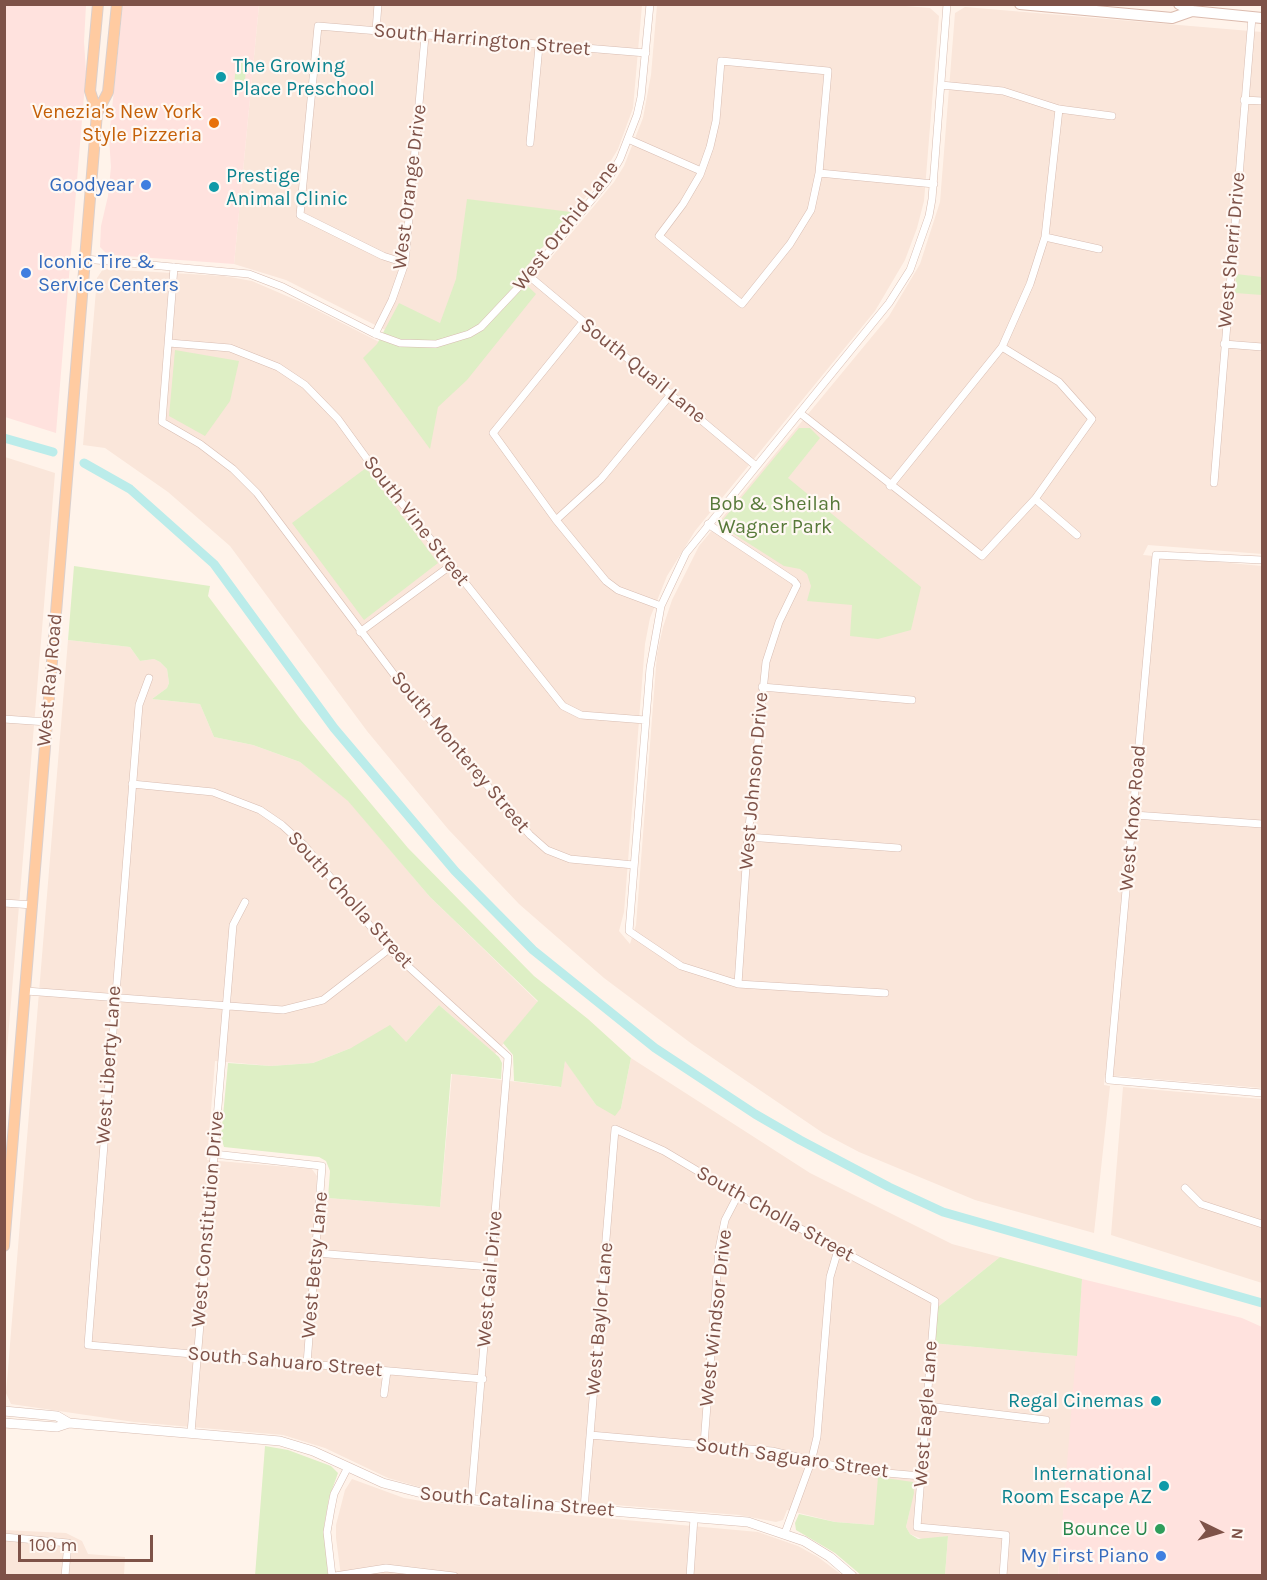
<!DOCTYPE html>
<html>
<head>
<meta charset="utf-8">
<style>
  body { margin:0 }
  #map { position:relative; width:1267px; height:1580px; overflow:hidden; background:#fff3ea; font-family:Karla,sans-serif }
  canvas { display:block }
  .frame { position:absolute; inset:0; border:6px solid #7e5248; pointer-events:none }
  .north { position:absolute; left:1189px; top:1502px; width:60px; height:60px; -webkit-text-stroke:4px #fff8f3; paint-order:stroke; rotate:95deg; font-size:16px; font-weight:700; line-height:24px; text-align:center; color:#7e5248 }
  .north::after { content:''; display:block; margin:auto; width:21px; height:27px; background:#7e5248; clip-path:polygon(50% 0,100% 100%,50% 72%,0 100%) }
  .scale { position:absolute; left:18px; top:1535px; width:135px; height:27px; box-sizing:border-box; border:3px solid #7e5248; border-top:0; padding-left:8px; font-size:18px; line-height:21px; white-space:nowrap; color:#7e5248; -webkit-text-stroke:4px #fff8f3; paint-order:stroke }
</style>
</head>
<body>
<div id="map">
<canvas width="1267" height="1580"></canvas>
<div class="frame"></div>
<div class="north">N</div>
<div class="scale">100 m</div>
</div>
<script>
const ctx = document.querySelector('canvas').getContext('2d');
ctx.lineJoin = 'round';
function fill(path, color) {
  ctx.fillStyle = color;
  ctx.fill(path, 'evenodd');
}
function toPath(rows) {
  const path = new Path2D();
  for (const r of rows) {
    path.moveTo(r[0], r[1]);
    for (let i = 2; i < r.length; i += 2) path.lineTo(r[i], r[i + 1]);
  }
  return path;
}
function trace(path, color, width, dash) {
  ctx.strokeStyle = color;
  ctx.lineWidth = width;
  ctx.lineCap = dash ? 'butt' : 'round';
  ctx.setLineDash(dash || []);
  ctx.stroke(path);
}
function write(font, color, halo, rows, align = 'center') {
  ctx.font = font + ' Karla,sans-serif';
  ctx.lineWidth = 4.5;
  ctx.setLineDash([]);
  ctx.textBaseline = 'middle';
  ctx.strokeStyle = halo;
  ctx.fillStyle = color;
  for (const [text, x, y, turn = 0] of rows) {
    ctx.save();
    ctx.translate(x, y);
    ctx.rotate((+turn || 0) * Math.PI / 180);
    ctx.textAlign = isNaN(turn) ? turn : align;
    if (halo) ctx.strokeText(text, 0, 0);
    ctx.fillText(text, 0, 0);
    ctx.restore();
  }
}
const residential = toPath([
  [881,4,930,8,939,16,924,201,917,228,905,260,875,311,695,531,667,576,650,618,645,644,624,912,619,931,630,944,636,925,657,654,663,627,672,600,699,546,889,316,920,264,940,202,955,13,965,7,1262,32,1262,554,1148,545,1143,555,1262,566,1262,1088,1105,1075,1104,1085,1110,1086,1094,1233,975,1200,859,1152,823,1133,692,1044,604,978,519,904,448,829,367,731,230,546,168,492,105,448,83,445,97,278,103,269,224,276,252,281,303,303,387,346,520,295,614,182,624,166,643,118,651,75,657,5],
  [259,5,642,5,633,108,618,149,596,185,503,295,472,325,393,334,286,280,234,264],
  [5,457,55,473,5,1074],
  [68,640,130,647,140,661,154,659,160,662,167,669,169,683,167,688,152,699,200,704,214,737,253,745,300,762,349,801,430,897,538,1002,495,1054,439,1005,406,1042,351,1048,313,1063,271,1066,215,1061,207,1160,312,1169,317,1176,316,1197,440,1207,452,1074,560,1087,565,1060,596,1105,621,1108,631,1058,810,1173,952,1244,1000,1257,934,1310,932,1343,1077,1356,1058,1576,945,1575,948,1536,924,1540,910,1534,906,1527,910,1510,874,1525,835,1522,787,1510,783,1520,776,1522,739,1515,430,1490,388,1478,325,1448,283,1435,134,1422,11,1404,6,1393],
  [1123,1087,1262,1099,1262,1283,1111,1235],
  [352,1479,404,1498,427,1502,758,1532,798,1546,818,1557,842,1575,341,1576,336,1538,336,1525,345,1490],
  [4,1530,66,1533,82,1541,88,1554,125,1557,124,1575,5,1575]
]);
const commercial = toPath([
  [5,4,86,5,84,42,86,72,56,433,5,417],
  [123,5,259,5,234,264,112,255,106,253,100,247,101,226,108,196,111,167,109,137],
  [1082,1279,1242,1318,1262,1327,1262,1575,1058,1576]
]);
const green = toPath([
  [236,59,247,60,244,90,234,89],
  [467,199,571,212,518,277,536,294,467,380,438,407,430,449,363,358,377,344,399,303,440,323,456,279],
  [1236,274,1262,277,1262,295,1235,293],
  [175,350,239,361,230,401,205,436,169,416],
  [799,428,810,428,820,438,788,478,921,587,911,630,878,639,850,636,852,605,807,601,811,586,807,574,800,569,784,566,723,527,722,521],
  [366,468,438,563,364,620,292,523],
  [74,566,210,586,208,596,301,720,408,848,534,976,588,1019,631,1058,621,1108,615,1116,596,1105,565,1061,561,1087,514,1081,513,1055,503,1043,538,1001,430,897,348,801,300,762,253,745,214,737,200,704,152,699,167,688,169,683,167,669,160,662,154,659,140,661,130,647,68,640],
  [439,1005,499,1057,502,1063,501,1079,451,1074,440,1207,328,1198,330,1171,326,1161,319,1157,224,1147,221,1137,228,1063,271,1066,313,1063,351,1048,390,1025,406,1042],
  [1000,1257,1082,1279,1077,1356,931,1343,934,1310],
  [265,1446,288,1450,331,1466,338,1473,329,1498,324,1526,328,1575,255,1576],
  [878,1477,913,1482,914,1493,906,1527,910,1534,918,1539,948,1536,945,1575,861,1575,835,1553,796,1530,795,1523,799,1514,835,1522,874,1525]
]);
const canal = toPath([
  [4,438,53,452],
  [84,463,130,489,214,564,334,728,455,871,533,950,655,1048,755,1114,800,1140,889,1187,943,1212,1262,1303]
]);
const minor = toPath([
  [376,31,378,4],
  [721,61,828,71,819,173,811,210,790,244,742,304,659,236,683,204,700,175,710,147,716,121,721,61],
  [941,85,1003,91,1059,109,1112,116],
  [1244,100,1262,101],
  [628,139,701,171],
  [530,143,539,46],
  [819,173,934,184],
  [1045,237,1099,249],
  [85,259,249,274,283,287,375,334,400,343,436,344,469,334,481,327,529,276,607,181,620,159,637,115,641,97,650,4],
  [405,263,383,256,300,215,318,26,646,53],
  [174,267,162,422,200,444,233,469,257,493,414,701,530,835,547,850,570,859,634,865],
  [529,276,756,466],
  [583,322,493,433,556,520,606,581,618,590,661,606],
  [375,334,392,300,405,263,425,36],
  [169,343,230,348,278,367,305,385,338,419,370,463,563,706,581,715,645,720],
  [1224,344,1262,347],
  [800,413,982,556,1035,499,1092,419,1059,382,1002,347],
  [1214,483,1252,17],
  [890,486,1002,347,1030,284,1045,237,1059,109],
  [1035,499,1077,535],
  [556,520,601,479,672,393],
  [708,524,794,581,797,585,779,622,766,662,748,837,738,984],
  [1262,560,1156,555,1109,1080,1262,1093],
  [360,632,450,566],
  [149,678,139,705,88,1345,483,1379],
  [762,687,912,700],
  [4,719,47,722],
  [132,784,213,792,260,810,282,825,304,845,389,949,508,1057,471,1500],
  [1134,815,1262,824],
  [748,837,898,848],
  [4,903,33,905],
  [26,991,283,1010,323,1000,389,949],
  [885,993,738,984,681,966,629,931,650,668,661,606,686,553,889,303,910,270,929,216,932,199,947,4],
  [214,1154,322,1166,307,1364],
  [1185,1188,1201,1204,1262,1224],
  [316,1253,491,1267],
  [384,1394,387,1371],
  [927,1406,1046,1420],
  [191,1433,233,925,245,902],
  [590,1435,772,1451,852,1470,921,1476],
  [704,1444,719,1249,725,1220,738,1195],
  [584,1509,615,1129,664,1151,738,1195,935,1301,917,1527,1006,1535,1003,1576],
  [785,1533,811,1462,817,1437,830,1277,838,1250],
  [4,1537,68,1543,65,1576],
  [332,1576,327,1532,331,1509,334,1494,348,1467],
  [335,1576,386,1568,454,1576],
  [690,1576,694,1518]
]);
const tertiary = toPath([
  [4,1411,57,1416,69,1423,280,1441,313,1451,383,1483,437,1497,748,1522,804,1541,830,1557,852,1576],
  [4,1423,57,1427,69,1423]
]);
const secondary = toPath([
  [1020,4,1172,18,1192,11],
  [1179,4,1192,11,1262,18]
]);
const primary = toPath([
  [97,113,108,92,117,4],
  [4,1246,97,113,90,91,98,4]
]);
const markers = [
  [221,77,6,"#0f9aa8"],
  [214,123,6,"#e8710a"],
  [146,185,6,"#3f7fe0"],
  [214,187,6,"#0f9aa8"],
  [26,273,6,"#3f7fe0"],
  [1156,1401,6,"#0f9aa8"],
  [1164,1486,6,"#0f9aa8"],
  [1160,1529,6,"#2e9e5b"],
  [1161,1556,6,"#3f7fe0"]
];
const streetNames = [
  ["South Harrington Street",482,40,5],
  ["West Orange Drive",410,187,-83],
  ["West Orchid Lane",566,226,-52],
  ["West Sherri Drive",1232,250,-85],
  ["South Quail Lane",643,371,39],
  ["South Vine Street",416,521,52],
  ["West Ray Road",50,680,-85],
  ["South Monterey Street",460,752,50],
  ["West Johnson Drive",754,781,-85],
  ["West Knox Road",1133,818,-85],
  ["South Cholla Street",350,900,48],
  ["West Liberty Lane",109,1065,-86],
  ["South Cholla Street",775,1214,29],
  ["West Constitution Drive",208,1219,-85],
  ["West Betsy Lane",315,1265,-85],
  ["West Gail Drive",490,1279,-85],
  ["West Windsor Drive",716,1318,-84],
  ["West Baylor Lane",600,1319,-85],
  ["South Sahuaro Street",285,1362,5],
  ["West Eagle Lane",926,1414,-86],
  ["South Saguaro Street",792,1458,8],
  ["South Catalina Street",517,1502,5]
];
const cultureNames = [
  ["The Growing",233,66],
  ["Place Preschool",233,89],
  ["Prestige",226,176],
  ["Animal Clinic",226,199],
  ["Regal Cinemas",1144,1401,"right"],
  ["International",1152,1474,"right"],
  ["Room Escape AZ",1152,1497,"right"]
];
const foodNames = [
  ["Venezia's New York",202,112],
  ["Style Pizzeria",202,135]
];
const shopNames = [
  ["Goodyear",134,185],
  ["Iconic Tire &",38,262,"left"],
  ["Service Centers",38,285,"left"],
  ["My First Piano",1149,1556]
];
const parkNames = [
  ["Bob & Sheilah",775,504],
  ["Wagner Park",775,527]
];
const leisureNames = [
  ["Bounce U",1148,1529]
];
fill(residential, '#fae6da');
fill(commercial, '#ffe2de');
fill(green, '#deefc5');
trace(canal, '#bbecea', 9);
trace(minor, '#d8bdb2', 8);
trace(tertiary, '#d8bdb2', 10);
trace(secondary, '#dcbbae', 12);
trace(primary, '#dbcfcc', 12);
trace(minor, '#fff', 7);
trace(tertiary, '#fff', 9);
trace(secondary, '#fff', 10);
trace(primary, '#ffcba1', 10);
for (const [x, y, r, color] of markers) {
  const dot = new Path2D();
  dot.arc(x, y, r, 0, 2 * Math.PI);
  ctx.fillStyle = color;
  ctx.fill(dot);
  trace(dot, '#fff8f3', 2);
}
write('20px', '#7e5248', '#fff8f3', streetNames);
write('20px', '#0d838f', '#fff8f3', cultureNames, 'left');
write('20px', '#c56008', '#fff8f3', foodNames, 'right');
write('20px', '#366cbe', '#fff8f3', shopNames, 'right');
write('20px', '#577939', '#fff8f3', parkNames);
write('20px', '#27864d', '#fff8f3', leisureNames, 'right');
</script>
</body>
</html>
